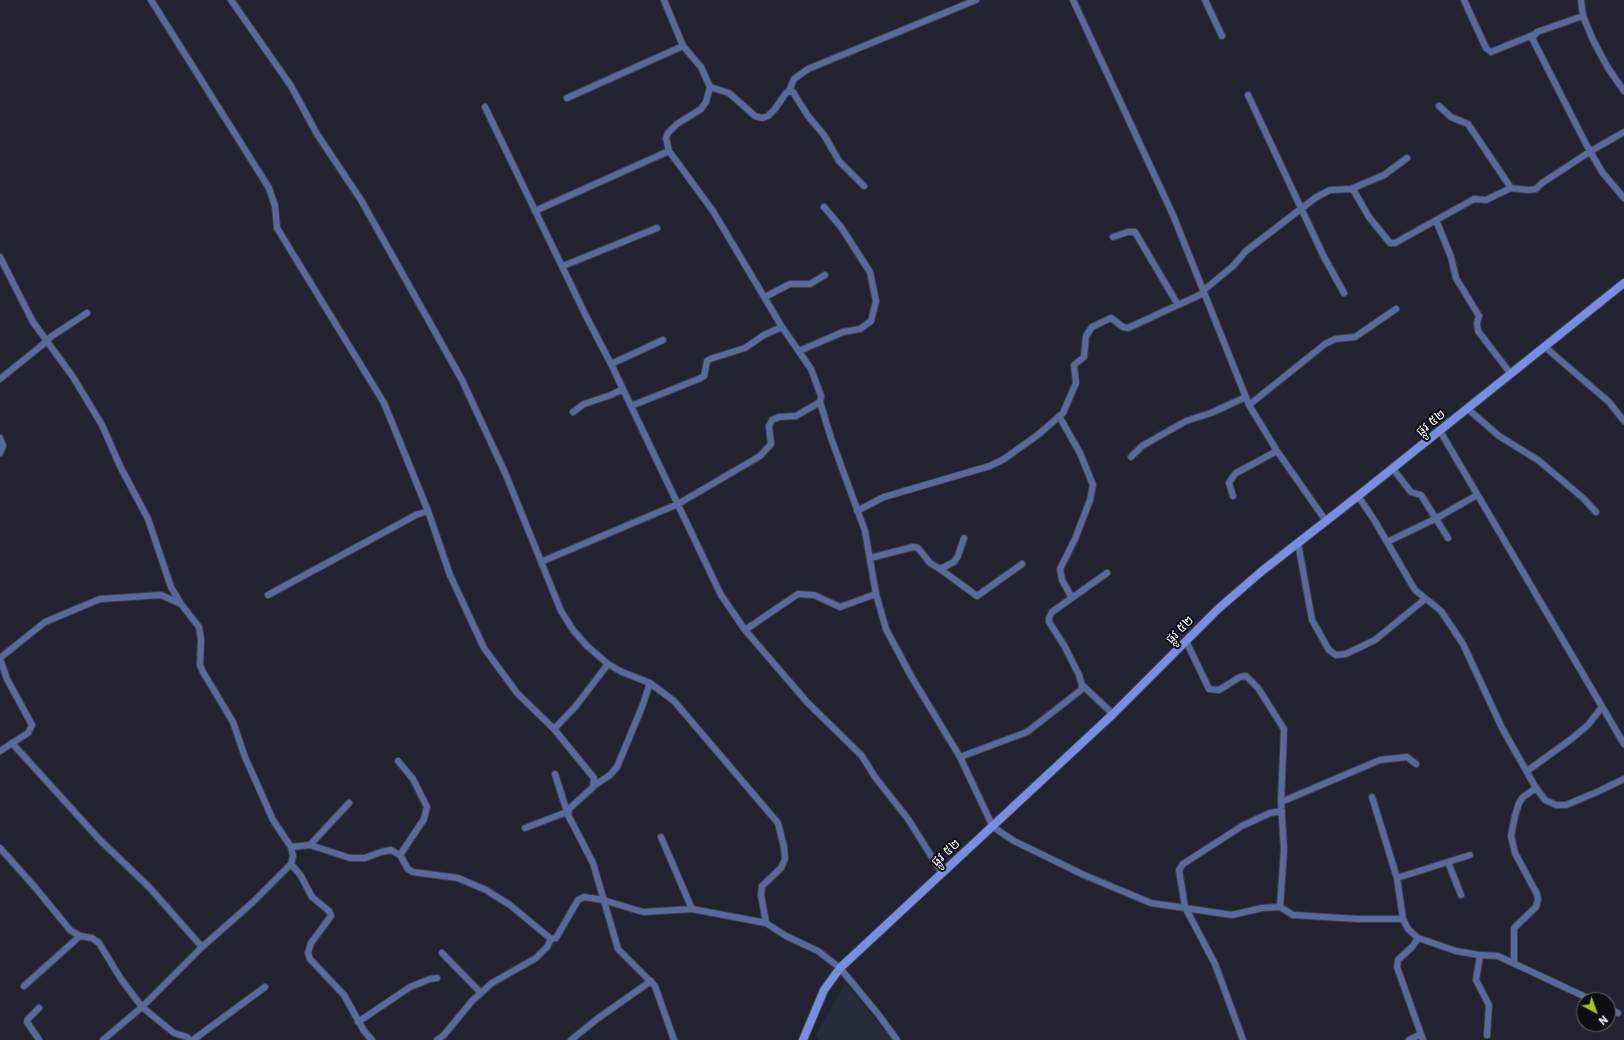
<!DOCTYPE html>
<html>
<head>
<meta charset="utf-8">
<style>
  body { margin:0 }
  #map { position:relative; width:1624px; height:1040px; overflow:hidden; background:#212430; font-family:"IBM Plex Sans",sans-serif }
  canvas { display:block }
  .north { position:absolute; left:1576px; top:992px; width:40px; height:40px; box-sizing:border-box; background:#0c0e13; border:1px solid #686a70; border-radius:50%; rotate:139deg; font-size:11px; font-weight:700; line-height:16px; text-align:center; color:#f2f4fc }
  .north::after { content:''; display:block; margin:auto; width:14px; height:18px; background:#a6c821; clip-path:polygon(50% 0,100% 100%,50% 72%,0 100%) }
</style>
</head>
<body>
<div id="map">
<canvas width="1624" height="1040"></canvas>
<div class="north">N</div>
</div>
<script>
const ctx = document.querySelector('canvas').getContext('2d');
ctx.lineJoin = 'round';
function fill(path, color) {
  ctx.fillStyle = color;
  ctx.fill(path, 'evenodd');
}
function toPath(rows) {
  const path = new Path2D();
  for (const r of rows) {
    path.moveTo(r[0], r[1]);
    for (let i = 2; i < r.length; i += 2) path.lineTo(r[i], r[i + 1]);
  }
  return path;
}
function trace(path, color, width, dash) {
  ctx.strokeStyle = color;
  ctx.lineWidth = width;
  ctx.lineCap = dash ? 'butt' : 'round';
  ctx.setLineDash(dash || []);
  ctx.stroke(path);
}
function write(font, color, halo, rows, align = 'center') {
  ctx.font = font + ' "IBM Plex Sans","Noto Sans Khmer",sans-serif';
  ctx.lineWidth = 4;
  ctx.setLineDash([]);
  ctx.textBaseline = 'middle';
  ctx.strokeStyle = halo;
  ctx.fillStyle = color;
  for (const [text, x, y, turn = 0] of rows) {
    ctx.save();
    ctx.translate(x, y);
    ctx.rotate((+turn || 0) * Math.PI / 180);
    ctx.textAlign = isNaN(turn) ? turn : align;
    if (halo) ctx.strokeText(text, 0, 0);
    ctx.fillText(text, 0, 0);
    ctx.restore();
  }
}
const built = toPath([
  [845,983,892,1040,819,1040,816,1035]
]);
const street = toPath([
  [151,0,269,188,275,206,277,228,384,403,428,511],
  [231,0,291,86,317,134,361,200,462,380,506,475,561,611,573,630,587,646,608,664,622,672,650,683,674,701,778,823,784,847,785,859,781,868,762,886,761,895,766,923],
  [664,0,683,46,701,67,710,87,706,102,701,109,677,124,668,133,666,138,669,151,713,211,782,327,811,369,821,396,820,402,831,438,865,531,876,594,886,629,911,676,960,757,993,827,1014,841,1084,875,1151,903,1232,915,1262,908,1280,907,1293,915,1358,919,1403,919,1408,929,1418,938,1413,946,1398,960,1397,967,1423,1040],
  [1073,0,1173,215,1249,405,1277,451,1326,521],
  [1205,0,1222,36],
  [1464,0,1486,48,1491,52,1533,35],
  [1581,0,1583,16,1593,40,1608,68,1624,91],
  [1583,16,1537,32,1532,38,1586,144,1602,172,1624,198],
  [710,87,729,93,755,116,762,118,768,116,775,109,786,93,789,91,793,92,808,116,824,135,839,161,864,186],
  [789,91,794,79,808,69,976,0],
  [1248,95,1324,257,1344,293],
  [567,98,683,46],
  [1439,106,1451,117,1468,124,1511,188],
  [485,107,586,316,611,364,721,595,745,630,807,702,862,756,875,777,908,819,942,873],
  [1351,189,1384,175,1407,158],
  [535,211,669,151],
  [1436,220,1451,257,1456,278,1479,316,1477,323,1478,331,1511,374],
  [1113,237,1128,232,1135,232,1178,305],
  [0,257,33,322,73,377,102,425,120,466,148,519,171,587,181,604,199,627,201,639,200,665,203,672,233,722,245,757,273,820,291,847,310,845,350,858,365,858,381,852,391,850,400,855,408,869,413,872,458,878,486,890,510,905,551,939,556,938,578,900,584,897,603,900,643,912,692,909,766,923,786,936,818,951,840,968,878,1014,897,1040],
  [563,266,657,228],
  [1204,290,1233,266,1246,251,1315,198,1330,190,1351,189,1354,191,1369,217,1390,243,1395,243,1474,199,1486,200,1511,188,1529,190,1536,189,1542,183,1591,151,1624,132],
  [765,297,790,284,810,284,825,275],
  [1545,347,1609,402,1624,421],
  [799,351,843,332,860,329,871,321,876,301,870,272,841,227,824,207],
  [611,364,663,340],
  [0,379,41,346,52,336,87,313],
  [1249,405,1325,344,1335,339,1355,337,1396,309],
  [631,406,701,378,704,376,707,361,710,359,745,348,764,335,782,327],
  [1468,409,1499,436,1538,460,1583,498,1596,512],
  [573,412,584,404,611,395,623,389],
  [1059,416,1080,453,1093,485,1090,500,1075,539,1060,569,1062,580,1072,598],
  [1440,431,1624,744],
  [0,438,3,446,0,453],
  [1131,457,1142,446,1186,421,1211,413,1246,397],
  [1393,469,1411,492,1421,495,1448,538],
  [1233,496,1229,483,1232,478,1236,473,1277,451],
  [1358,496,1373,518,1415,590,1441,611,1463,644,1502,728,1536,788,1545,800,1556,805,1566,805,1597,792,1624,779],
  [857,511,884,497,990,466,1004,459,1039,434,1063,413,1076,383,1074,365,1084,357,1086,336,1092,327,1111,318,1123,327,1128,328,1204,293],
  [1387,542,1437,518,1477,495],
  [1298,543,1312,620,1329,650,1336,655,1346,654,1375,640,1425,599],
  [870,558,913,547,918,548,930,563,940,569,954,562,958,556,964,538],
  [543,561,678,504,760,456,771,444,769,426,772,420,779,417,796,416,820,402],
  [940,569,977,596,1022,564],
  [268,595,416,515,428,511,450,575,484,648,517,693,554,729,594,778,593,787,569,809,568,815,593,863,618,949,655,986,674,1040],
  [745,630,798,594,814,595,840,607,876,594],
  [1186,641,1209,689,1219,690,1240,677,1246,676,1258,688,1284,729,1281,802,1284,850,1280,907],
  [0,658,45,622,100,599,161,595,179,603],
  [0,659,7,679,32,725,28,733,0,751],
  [1082,685,1113,714],
  [554,729,575,707,608,664],
  [12,743,100,840,149,887,202,947,142,1007,103,1040],
  [960,757,1027,732,1081,690,1082,685,1079,675,1065,647,1049,622,1049,618,1052,612,1107,573],
  [398,761,413,779,427,807,424,819,400,855],
  [1527,771,1570,740,1588,725,1602,707],
  [595,785,610,775,617,767,642,707,650,683],
  [1372,797,1397,878,1403,919],
  [1281,802,1380,760,1407,757,1416,764],
  [525,828,567,812,555,774],
  [661,837,692,909],
  [310,845,349,803],
  [0,848,34,886,70,930,80,936,92,938,99,943,121,979,142,1007,174,1033,187,1037,190,1040],
  [1448,862,1461,895],
  [291,864,301,876,312,897,329,911,331,916,311,943,308,953,310,959,344,995,364,1031,372,1040],
  [1397,878,1470,855],
  [1418,938,1456,951,1479,955,1498,956,1592,1000],
  [202,947,253,902,291,864,293,856,291,847],
  [442,953,481,993],
  [1480,955,1476,980,1489,1005,1487,1035],
  [1514,962,1514,928,1536,907,1538,900,1537,894,1515,853,1511,836,1515,816,1519,803,1523,797,1536,788],
  [24,986,80,936],
  [39,1008,28,1019,27,1022,39,1040],
  [1608,1008,1618,1013],
  [358,1022,410,987,430,979,437,978],
  [193,1040,265,987],
  [437,1040,444,1035,472,1001,492,983,536,958,547,947,551,939],
  [571,1040,597,1019,651,981],
  [1243,1040,1215,964,1185,907,1179,870,1183,864,1242,826,1270,813,1282,811],
  [1409,1040,1421,1034]
]);
const secondary = toPath([
  [803,1040,824,990,840,968,1113,714,1218,609,1262,571,1358,496,1624,283]
]);
const streetNames = [
  ["ផ្លូវ ៥២",1431,423,-39],
  ["ផ្លូវ ៥២",1180,630,-45],
  ["ផ្លូវ ៥២",946,853,-42]
];
fill(built, '#262b3d');
trace(street, '#3e414d', 8);
trace(secondary, '#3e414d', 10);
trace(street, '#5a699c', 6);
trace(secondary, '#798ee1', 8);
write('13px', '#f2f4fc', '#0c0e13', streetNames);
</script>
</body>
</html>
